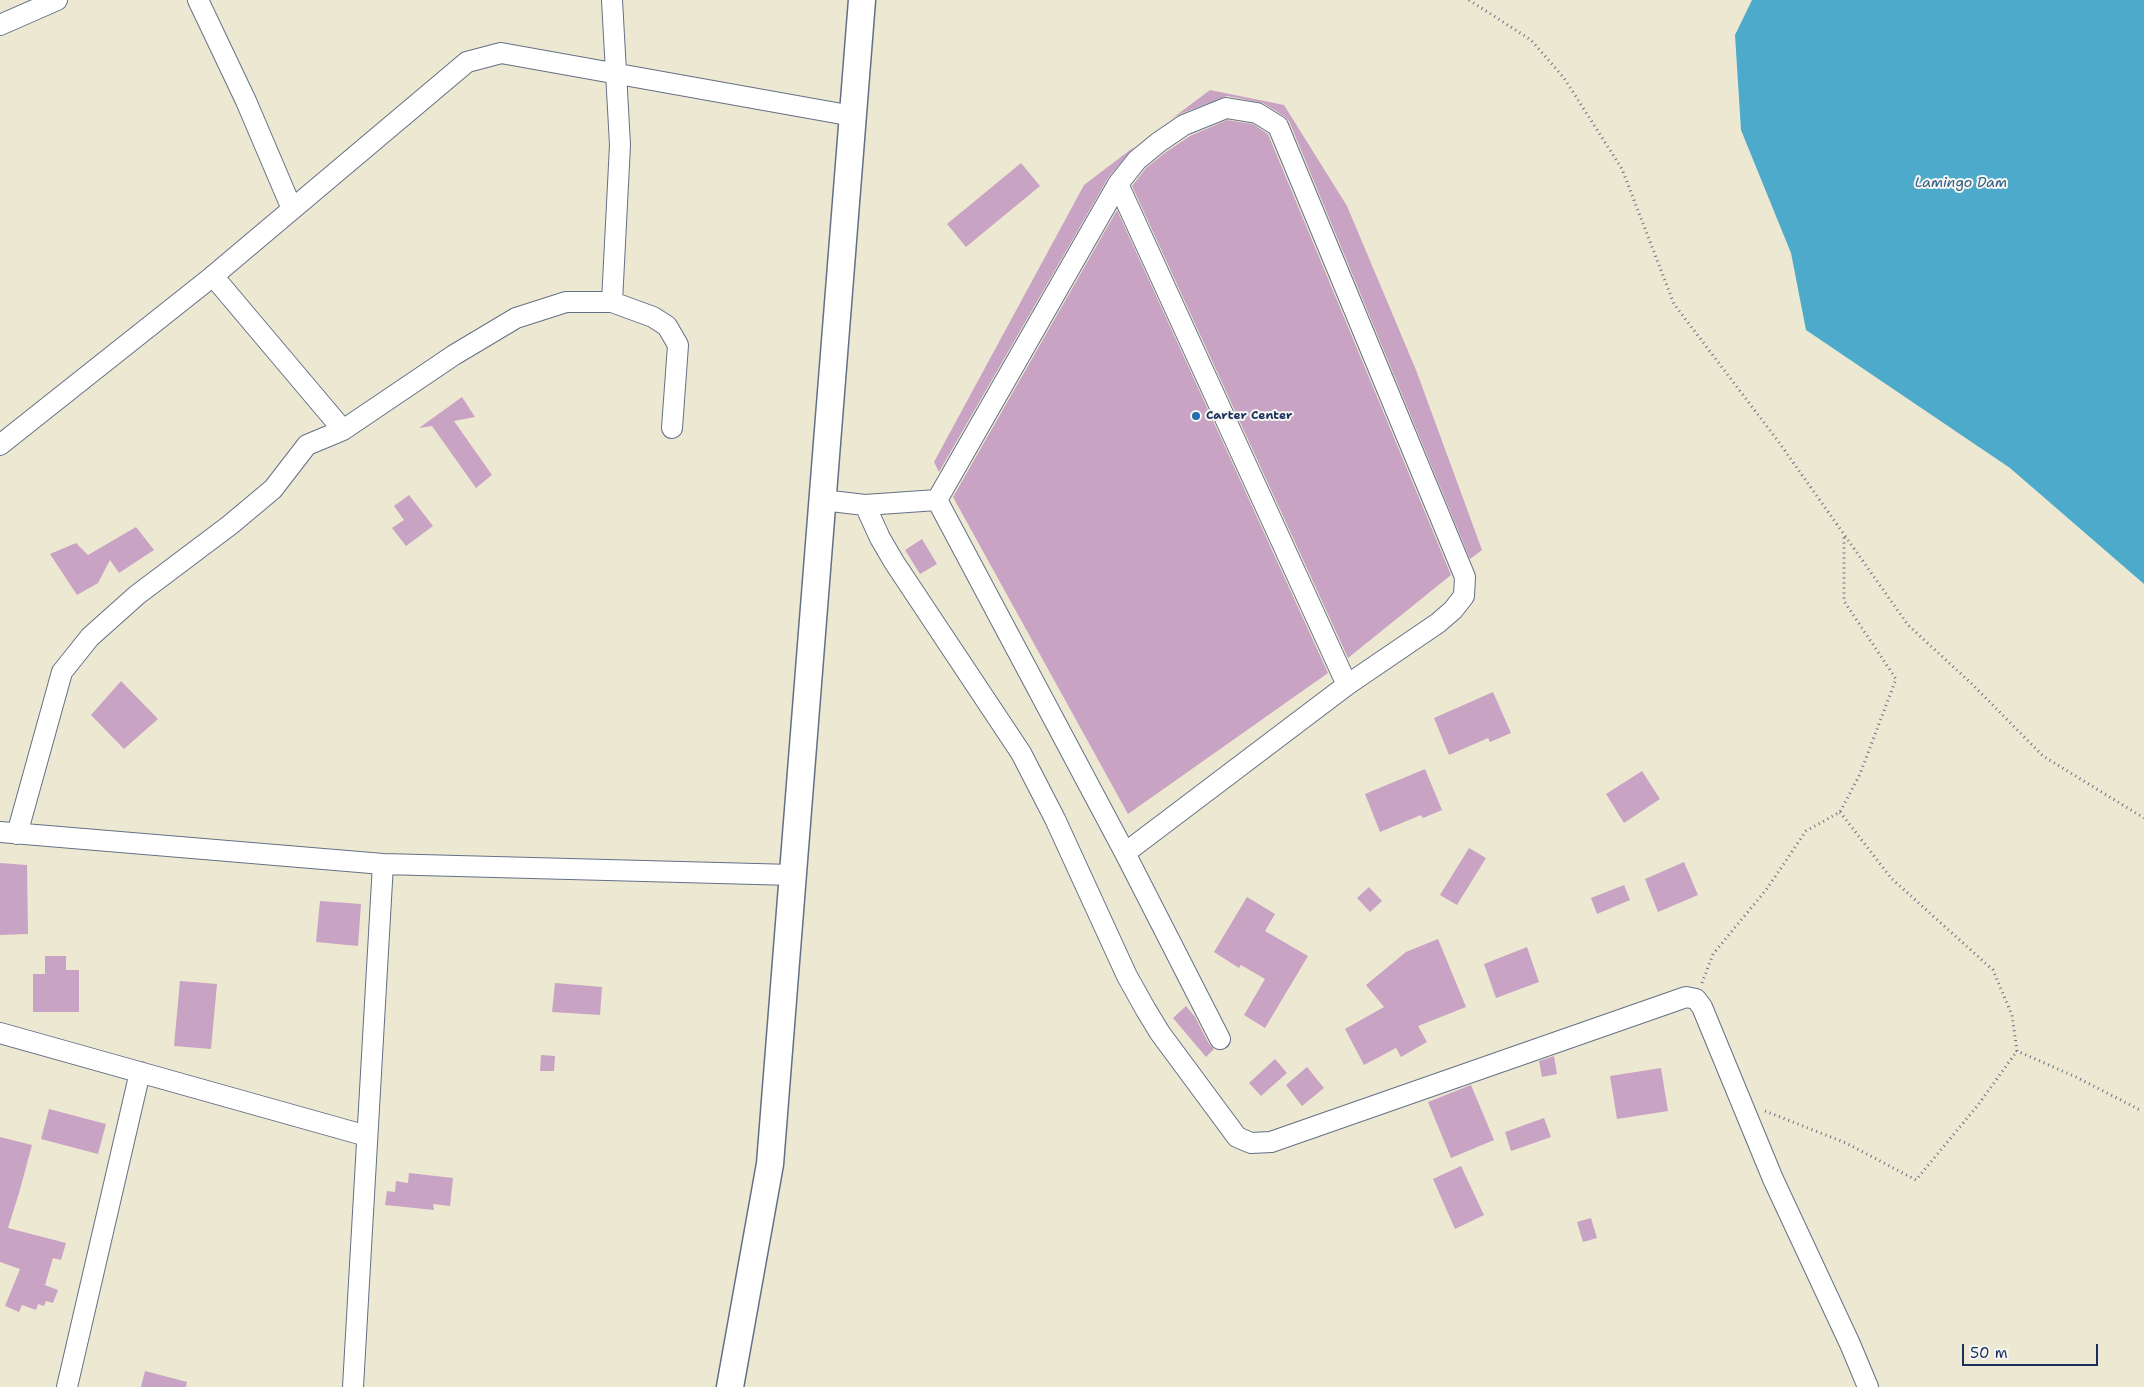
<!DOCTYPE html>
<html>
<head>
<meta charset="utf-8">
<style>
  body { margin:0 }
  #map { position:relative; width:2144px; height:1387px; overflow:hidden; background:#ede8d1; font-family:"Shantell Sans",sans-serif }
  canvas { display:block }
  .scale { position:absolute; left:1962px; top:1344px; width:136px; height:22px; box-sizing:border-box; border:2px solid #1b2f5e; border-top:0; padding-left:6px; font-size:15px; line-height:18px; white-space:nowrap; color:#1b2f5e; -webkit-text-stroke:4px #f6f6f2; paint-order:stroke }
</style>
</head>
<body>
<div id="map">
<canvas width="2144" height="1387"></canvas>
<div class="scale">50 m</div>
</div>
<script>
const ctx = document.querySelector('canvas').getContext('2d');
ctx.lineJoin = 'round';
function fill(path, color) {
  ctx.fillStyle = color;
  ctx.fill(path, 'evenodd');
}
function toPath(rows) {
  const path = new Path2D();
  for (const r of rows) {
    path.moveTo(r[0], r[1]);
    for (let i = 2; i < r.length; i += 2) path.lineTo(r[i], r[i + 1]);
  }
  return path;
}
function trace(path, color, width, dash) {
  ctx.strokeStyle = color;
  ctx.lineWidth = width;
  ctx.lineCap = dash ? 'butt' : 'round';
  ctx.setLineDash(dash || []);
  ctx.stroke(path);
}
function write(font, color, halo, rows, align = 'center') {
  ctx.font = font + ' "Shantell Sans",sans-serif';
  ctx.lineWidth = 4;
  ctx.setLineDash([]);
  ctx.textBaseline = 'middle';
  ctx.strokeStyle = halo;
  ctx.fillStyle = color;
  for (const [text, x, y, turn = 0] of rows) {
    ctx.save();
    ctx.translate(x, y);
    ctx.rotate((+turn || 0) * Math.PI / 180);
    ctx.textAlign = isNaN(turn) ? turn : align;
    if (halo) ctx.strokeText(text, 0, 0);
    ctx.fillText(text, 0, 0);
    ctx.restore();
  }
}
const water = toPath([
  [1752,0,2144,0,2144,584,2010,468,1806,330,1791,253,1741,130,1735,35]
]);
const building = toPath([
  [1210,90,1284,105,1347,206,1416,370,1482,550,1470,559,1289,121,1284,116,1263,103,1227,96,1180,114,1170,120],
  [1227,120,1253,124,1268,134,1451,575,1348,658,1132,186,1146,168,1166,152,1190,136],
  [1134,147,1108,178,939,472,934,462,1084,185],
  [1021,163,1040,186,966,247,947,224],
  [1117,210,1328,673,1128,814,953,497],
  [462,397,475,417,454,421,492,475,476,488,432,426,419,428],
  [409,495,433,526,406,546,392,528,404,520,394,506],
  [136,527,154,550,119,573,110,560,98,583,77,595,50,554,76,543,88,555],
  [922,539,937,564,920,574,905,550],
  [121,681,158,719,124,749,91,715],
  [1493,692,1511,733,1490,742,1488,738,1449,755,1434,718],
  [1425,769,1442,810,1423,818,1421,815,1380,832,1365,794],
  [1642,771,1660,799,1624,823,1606,794],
  [1469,848,1486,858,1457,905,1440,895],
  [1684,862,1698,895,1658,912,1645,879],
  [0,863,27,865,28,934,0,935],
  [1624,885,1630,900,1597,914,1591,898],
  [1369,887,1382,901,1370,912,1357,898],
  [1247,897,1275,914,1265,931,1308,956,1265,1028,1244,1015,1265,979,1241,965,1239,968,1214,952],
  [320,901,361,904,358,946,316,942],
  [1438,939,1466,1007,1418,1026,1427,1042,1401,1057,1396,1048,1364,1065,1345,1029,1384,1007,1366,985,1406,952],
  [1527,947,1539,982,1496,998,1484,964],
  [45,956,66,956,66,970,79,970,79,1012,33,1012,33,974,45,974],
  [180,981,217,984,211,1049,174,1046],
  [555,983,602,987,600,1015,552,1012],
  [1186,1006,1195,1017,1209,1044,1214,1049,1206,1057,1173,1018],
  [541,1055,555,1056,554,1071,540,1071],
  [1554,1056,1557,1074,1542,1077,1539,1061],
  [1275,1059,1287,1073,1261,1096,1249,1083],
  [1307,1067,1324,1088,1302,1106,1286,1085],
  [1661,1068,1668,1111,1617,1119,1610,1076],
  [1471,1085,1494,1140,1451,1158,1428,1102],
  [49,1109,106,1124,98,1154,41,1139],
  [1544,1118,1551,1137,1511,1151,1505,1132],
  [0,1137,32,1145,19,1193,8,1228,66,1243,61,1260,53,1258,45,1285,58,1290,53,1303,46,1301,44,1306,38,1304,36,1310,22,1305,19,1312,5,1306,20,1269,0,1262],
  [1461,1166,1484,1215,1455,1229,1433,1179],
  [409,1173,453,1178,450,1206,433,1204,434,1210,385,1205,387,1191,395,1192,396,1181,408,1183],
  [1591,1218,1597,1238,1583,1242,1577,1222],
  [145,1371,187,1382,186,1387,141,1387]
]);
const path = toPath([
  [1469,0,1531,40,1564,78,1622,169,1674,304,1778,441,1908,625,1973,685,2043,756,2144,818],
  [1840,812,1891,878,1993,970,2012,1015,2017,1051,2076,1077,2142,1111],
  [1702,983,1713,954,1766,890,1806,831,1840,812,1860,774,1896,679,1844,601,1844,535],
  [1765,1111,1846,1143,1916,1180,1978,1105,2017,1051]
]);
const minor = toPath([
  [198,0,246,101,292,209],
  [0,25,57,0],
  [1118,184,1347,685],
  [612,302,620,145,612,0],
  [343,430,213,276,467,62,501,53,853,116],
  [0,445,213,276],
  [822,500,865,505,880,538,894,562,1021,753,1055,819,1127,976,1146,1010,1160,1033,1237,1137,1251,1143,1271,1142,1686,997,1696,999,1702,1007,1773,1179,1850,1344,1868,1387],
  [937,500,1125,853,1220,1039],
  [865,505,937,500,1118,184,1137,160,1159,142,1184,125,1226,108,1257,113,1278,126,1465,577,1464,596,1453,610,1438,623,1347,685,1125,853],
  [0,832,383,864,793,875],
  [17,834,62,672,90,637,137,595,230,525,273,489,307,445,343,430,454,355,516,318,566,302,612,302,653,317,667,326,678,345,672,428],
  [0,1033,367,1136],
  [67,1387,140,1072],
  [353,1387,383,864]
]);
const major = toPath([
  [730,1387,770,1164,862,0]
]);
const markers = [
  [1196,416,5,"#1f6fb2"]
];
const poiNames = [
  ["Carter Center",1206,416]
];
const waterNames = [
  ["Lamingo Dam",1961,183]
];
fill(water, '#4daacb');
fill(building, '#c9a3c4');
trace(minor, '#647086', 22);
trace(major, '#647086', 29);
trace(path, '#647086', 3, [1, 4]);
trace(minor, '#fff', 20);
trace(major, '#fff', 26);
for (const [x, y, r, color] of markers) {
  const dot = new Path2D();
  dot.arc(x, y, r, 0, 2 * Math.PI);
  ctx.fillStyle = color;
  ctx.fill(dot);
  trace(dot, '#f6f6f2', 2);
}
write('bold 12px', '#1b2f5e', '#f6f6f2', poiNames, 'left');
write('italic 14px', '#2c5a84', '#f6f6f2', waterNames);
</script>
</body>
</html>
